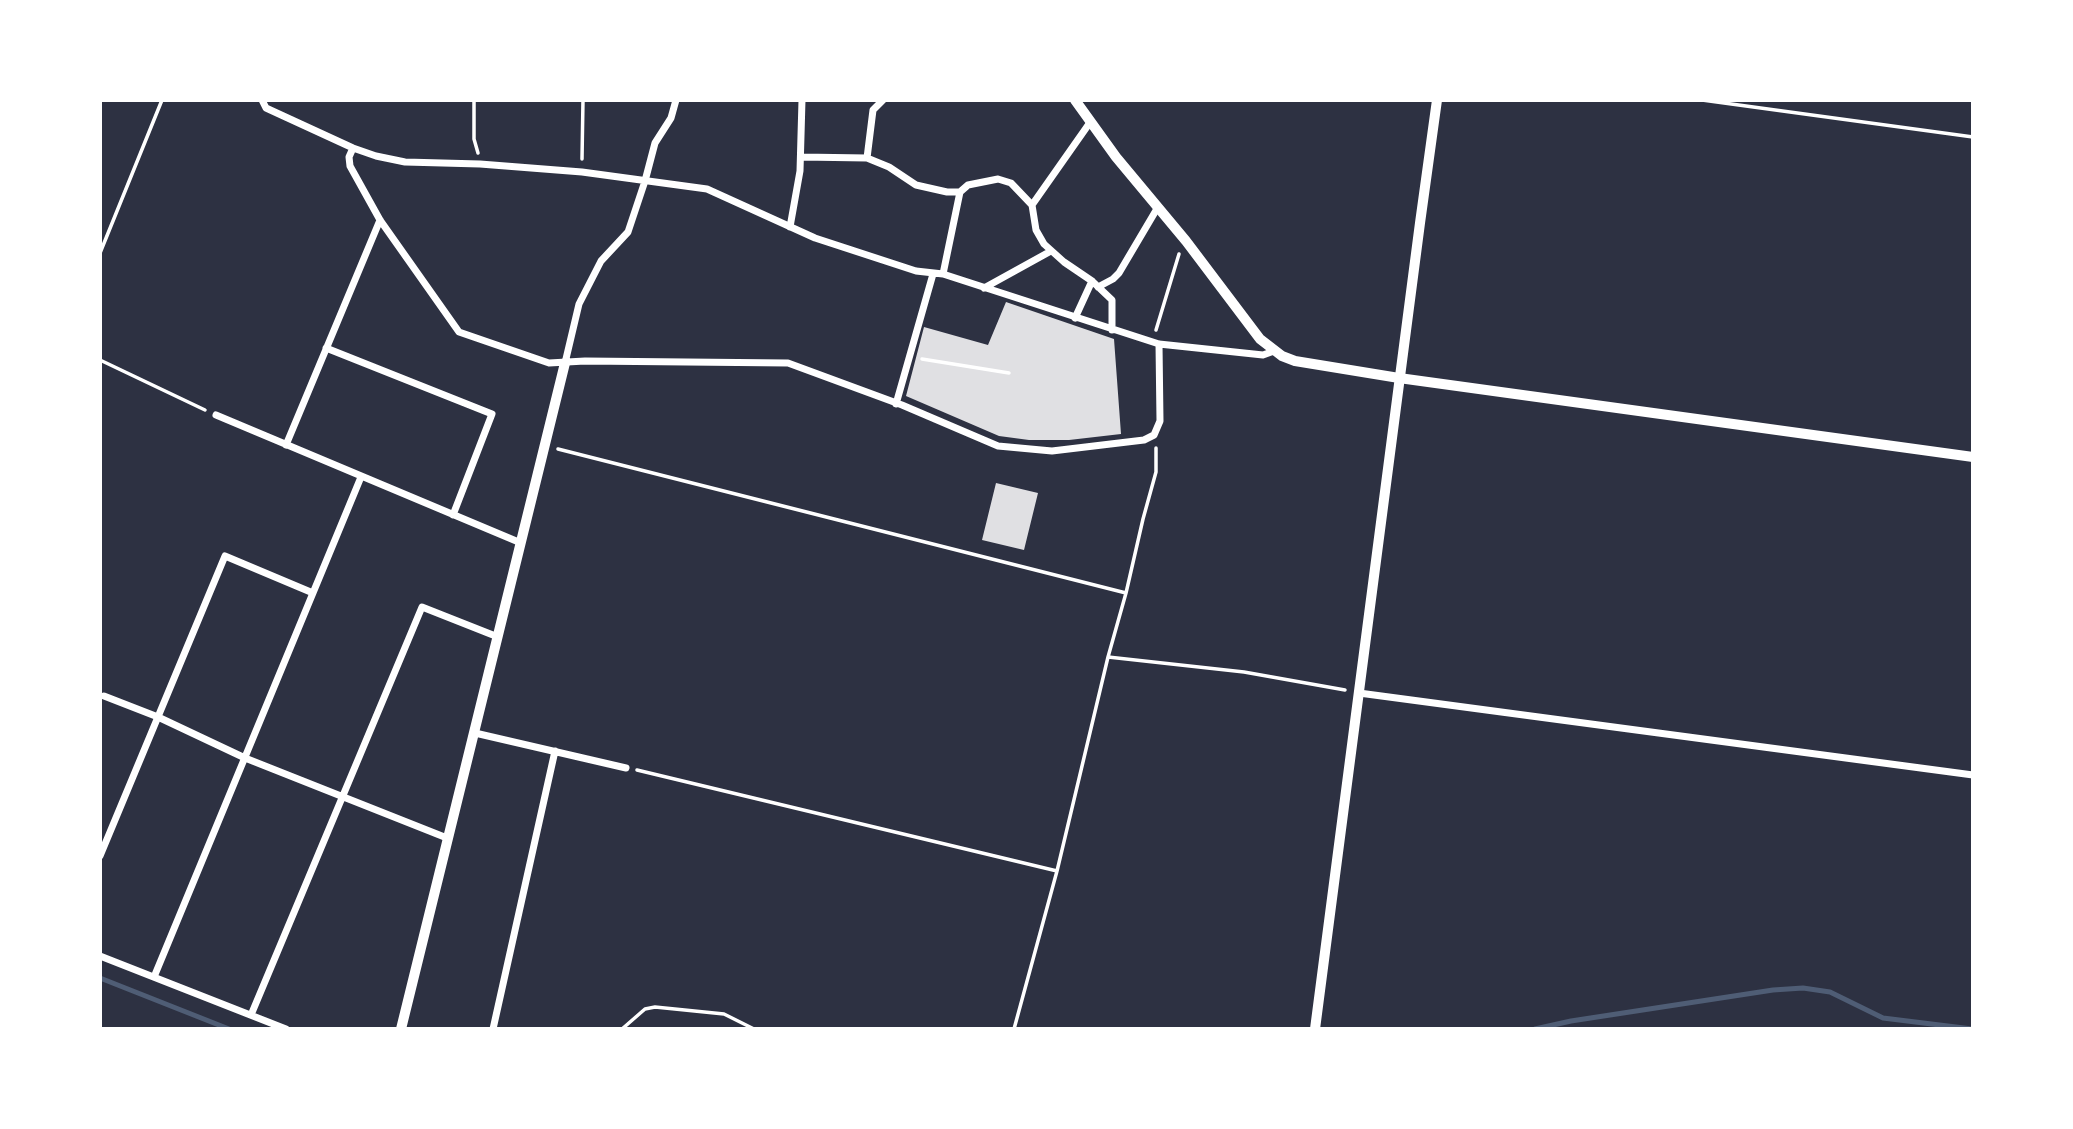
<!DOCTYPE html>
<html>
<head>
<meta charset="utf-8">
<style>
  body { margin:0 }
  #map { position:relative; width:2073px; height:1129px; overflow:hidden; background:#2d3142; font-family:"Varela Round",sans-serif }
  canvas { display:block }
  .frame { position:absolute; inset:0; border:102px solid #fff; pointer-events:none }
</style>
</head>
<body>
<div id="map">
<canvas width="2073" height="1129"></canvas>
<div class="frame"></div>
</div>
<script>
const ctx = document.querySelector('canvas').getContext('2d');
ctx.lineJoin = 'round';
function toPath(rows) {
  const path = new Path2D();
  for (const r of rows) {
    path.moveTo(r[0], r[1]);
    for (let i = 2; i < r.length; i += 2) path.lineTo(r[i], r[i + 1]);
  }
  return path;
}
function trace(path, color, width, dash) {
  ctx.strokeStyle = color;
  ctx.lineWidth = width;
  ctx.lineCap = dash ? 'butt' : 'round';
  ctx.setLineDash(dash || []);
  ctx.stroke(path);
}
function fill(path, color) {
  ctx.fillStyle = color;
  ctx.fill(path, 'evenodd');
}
const stream = toPath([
  [100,978,229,1029],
  [1535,1029,1571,1021,1773,990,1803,988,1830,992,1883,1018,1972,1029]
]);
const building = toPath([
  [1006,302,1114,339,1121,434,1069,440,1029,440,999,436,906,396,924,327,988,345],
  [996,483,1038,493,1024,550,982,540]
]);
const path = toPath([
  [474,100,474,139,478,153],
  [1702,100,1973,137],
  [582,159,583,100],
  [100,253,162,100],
  [1156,330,1179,254],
  [922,359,1009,373],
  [100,360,205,410],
  [558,449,1126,593],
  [1108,657,1244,672,1345,690],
  [637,770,1057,871],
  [622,1029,645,1009,655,1007,724,1014,754,1029],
  [1014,1029,1057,871,1108,657,1126,593,1143,519,1156,472,1156,448]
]);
const minor = toPath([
  [262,100,266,108,353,148,376,156,405,162,480,164,582,172,707,189,815,238,916,271,943,274,1159,344,1263,355,1274,351],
  [353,148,349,157,350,166,380,220,459,332,549,363,585,361,788,363,902,405,998,446,1052,451,1144,440,1154,435,1160,421,1159,344],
  [801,157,867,158,889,167,916,185,947,192,960,192,968,185,998,179,1011,183,1032,205,1036,230,1044,244,1064,262,1092,281,1112,300,1112,330],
  [867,158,873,110,883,100],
  [1032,205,1091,121],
  [790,227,800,171,802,100],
  [943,274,960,192],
  [1098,287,1113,279,1119,273,1158,207],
  [984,288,1051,251],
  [1075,318,1092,281],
  [326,348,492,414,453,515],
  [565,363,579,304,601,261,628,232,645,181,655,143,671,118,676,100],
  [896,404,933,274],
  [216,415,521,543],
  [286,445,380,220],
  [1359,693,1973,775],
  [104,696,158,717,245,758,447,838],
  [475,733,626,768],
  [100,856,225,556,313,593],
  [100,956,286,1029],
  [154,977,361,477],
  [251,1015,422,607,498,637],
  [493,1029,555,751]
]);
const tertiary = toPath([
  [401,1029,565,363],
  [1315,1029,1420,223,1437,100]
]);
const secondary = toPath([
  [1075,100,1116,157,1186,241,1260,339,1282,356,1295,361,1399,378,1973,457]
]);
trace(stream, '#4f5d75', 5);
fill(building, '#e0e0e3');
trace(path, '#fff', 3.5);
trace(minor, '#fff', 7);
trace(tertiary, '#fff', 10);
trace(secondary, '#fff', 10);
</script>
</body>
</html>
